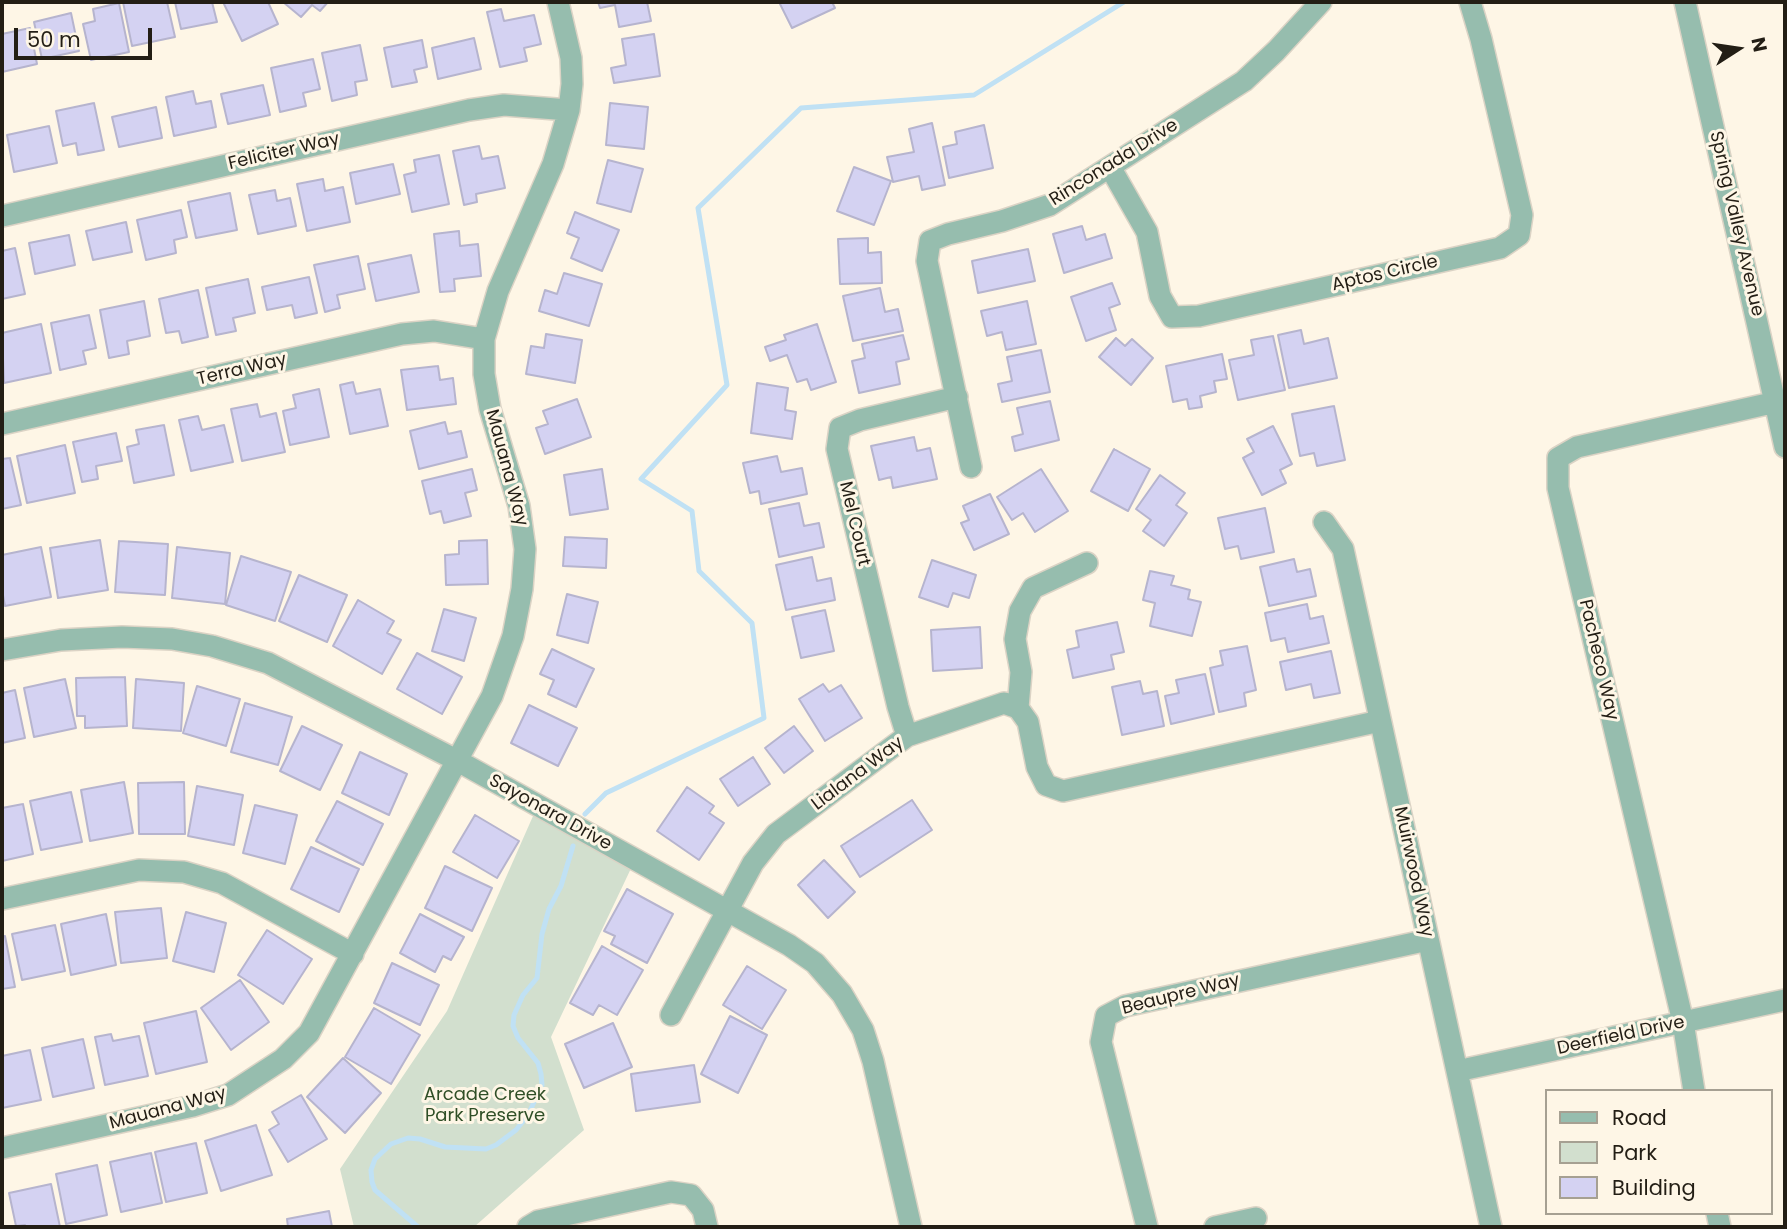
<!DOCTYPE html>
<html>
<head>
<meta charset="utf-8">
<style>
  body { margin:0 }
  #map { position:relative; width:1787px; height:1229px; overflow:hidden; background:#fef6e6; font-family:Poppins,sans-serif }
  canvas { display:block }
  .frame { position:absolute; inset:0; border:4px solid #231e15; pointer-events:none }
  .legend { position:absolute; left:1545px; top:1089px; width:228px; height:126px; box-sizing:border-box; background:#fef6e6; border:2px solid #a6a092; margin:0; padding:9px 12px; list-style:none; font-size:21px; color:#231e15 }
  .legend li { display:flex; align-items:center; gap:14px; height:35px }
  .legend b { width:35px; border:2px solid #a6a092 }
  .north { position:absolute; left:1703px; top:14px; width:70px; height:70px; -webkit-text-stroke:5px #fef6e6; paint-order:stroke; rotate:78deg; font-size:19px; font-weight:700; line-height:28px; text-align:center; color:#231e15 }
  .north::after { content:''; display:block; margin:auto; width:24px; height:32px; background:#231e15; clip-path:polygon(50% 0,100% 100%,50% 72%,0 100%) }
  .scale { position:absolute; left:14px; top:28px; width:138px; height:32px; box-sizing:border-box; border:4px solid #231e15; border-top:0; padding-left:9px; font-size:21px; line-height:24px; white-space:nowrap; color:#231e15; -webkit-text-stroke:5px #fef6e6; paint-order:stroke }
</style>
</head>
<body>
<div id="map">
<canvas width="1787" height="1229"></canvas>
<div class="frame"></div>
<ul class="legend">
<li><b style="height:9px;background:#96bdae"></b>Road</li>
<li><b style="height:19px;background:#d2dfce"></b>Park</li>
<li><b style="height:19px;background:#d4d2f2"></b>Building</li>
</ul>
<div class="north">N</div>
<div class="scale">50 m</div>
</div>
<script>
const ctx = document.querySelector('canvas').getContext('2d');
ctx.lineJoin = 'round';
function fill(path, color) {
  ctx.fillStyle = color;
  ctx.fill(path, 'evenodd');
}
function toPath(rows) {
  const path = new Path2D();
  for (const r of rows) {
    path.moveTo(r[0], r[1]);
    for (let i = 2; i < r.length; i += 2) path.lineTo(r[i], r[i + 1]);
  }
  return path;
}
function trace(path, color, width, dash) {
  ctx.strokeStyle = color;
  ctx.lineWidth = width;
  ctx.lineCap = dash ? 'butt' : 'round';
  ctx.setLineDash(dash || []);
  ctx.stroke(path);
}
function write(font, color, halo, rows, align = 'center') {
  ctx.font = font + ' Poppins,sans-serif';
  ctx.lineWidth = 6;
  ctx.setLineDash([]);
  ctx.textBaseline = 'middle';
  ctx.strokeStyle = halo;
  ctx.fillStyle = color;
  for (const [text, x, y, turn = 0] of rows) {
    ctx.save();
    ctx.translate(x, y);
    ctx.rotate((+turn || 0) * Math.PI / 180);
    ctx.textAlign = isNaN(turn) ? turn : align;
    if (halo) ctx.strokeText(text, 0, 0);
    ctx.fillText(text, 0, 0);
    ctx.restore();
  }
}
const green = toPath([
  [537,807,635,860,551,1037,584,1130,474,1227,354,1227,340,1169,447,1011]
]);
const stream = toPath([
  [585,814,606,793,764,718,752,623,699,571,692,511,641,479,727,385,698,208,801,108,974,95,1124,2],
  [418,1227,375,1190,372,1182,371,1170,375,1159,391,1144,408,1138,420,1139,445,1147,486,1149,496,1145,516,1130,528,1115,542,1085,541,1074,538,1063,518,1038,513,1026,514,1015,523,995,537,978,542,934,549,909,561,886,573,846]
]);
const building = toPath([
  [123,2,167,2,175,37,132,46,123,2],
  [175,2,212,2,217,22,181,29,175,2],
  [223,2,268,2,278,24,242,41,223,2],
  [283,2,328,2,320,11,312,5,301,17,283,2],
  [598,2,647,2,651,21,619,27,615,5,600,8,598,2],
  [779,2,832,2,835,8,792,28,779,2],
  [119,3,129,52,91,60,83,24,95,21,93,9,119,3],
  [501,9,504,21,534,15,541,44,524,48,527,61,500,67,487,12,501,9],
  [71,13,79,51,42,59,34,22,71,13],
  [30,28,37,64,2,72,2,34,30,28],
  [654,34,660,76,614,83,611,68,626,65,622,39,654,34],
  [474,38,481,69,438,79,432,48,474,38],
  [422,40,427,67,414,70,417,82,392,87,384,48,422,40],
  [360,45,367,80,355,82,357,95,332,101,322,53,360,45],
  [313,59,320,89,303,93,306,106,280,112,271,68,313,59],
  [263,85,270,115,228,124,221,94,263,85],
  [193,91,196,104,211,101,216,127,174,136,166,97,193,91],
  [94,103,104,150,78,155,76,143,63,146,56,111,94,103],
  [610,103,648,107,644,149,606,145,610,103],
  [156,107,162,138,119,147,112,117,156,107],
  [932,123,945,185,922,190,919,176,893,182,887,157,914,152,909,129,932,123],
  [984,125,993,168,949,178,943,147,957,144,955,132,984,125],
  [49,126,57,163,14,172,7,135,49,126],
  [479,146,482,159,498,156,505,188,476,194,477,202,464,205,453,151,479,146],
  [439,155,449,204,412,212,404,175,416,172,414,160,439,155],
  [608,160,643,169,631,212,597,203,608,160],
  [393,164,400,194,356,204,350,173,393,164],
  [854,167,891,181,874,225,837,211,854,167],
  [323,179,325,191,343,187,350,222,307,231,297,184,323,179],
  [275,190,277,201,290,198,296,226,258,234,249,195,275,190],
  [230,193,237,230,196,238,188,202,230,193],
  [181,210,187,237,174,240,176,253,146,260,137,220,181,210],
  [575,212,619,230,602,271,571,258,579,238,567,233,575,212],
  [126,222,132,252,93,260,86,231,126,222],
  [1082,226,1086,240,1105,234,1112,258,1064,273,1053,234,1082,226],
  [459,231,460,246,478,244,481,276,454,279,455,291,440,292,434,234,459,231],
  [69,235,75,265,35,274,29,243,69,235],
  [868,238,868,253,881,252,882,283,840,284,838,239,868,238],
  [15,248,25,294,2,299,2,251,15,248],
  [1028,249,1035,281,978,293,972,261,1028,249],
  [411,255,419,292,376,301,368,264,411,255],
  [358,256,365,289,337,295,340,308,325,312,314,265,358,256],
  [564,273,602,284,589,326,539,311,545,290,557,294,564,273],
  [309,277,317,313,295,318,292,305,267,310,262,287,309,277],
  [248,279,255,313,233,318,236,331,216,335,206,288,248,279],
  [1112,283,1120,304,1109,308,1116,330,1086,341,1071,297,1112,283],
  [880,288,885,312,898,309,903,331,853,341,843,296,880,288],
  [198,290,208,337,182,343,179,331,166,333,159,299,198,290],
  [144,301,150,336,127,341,129,354,109,358,100,310,144,301],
  [1027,301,1036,344,1006,350,1002,332,987,336,981,311,1027,301],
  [89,315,96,348,83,351,86,364,60,370,51,323,89,315],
  [41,324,51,373,4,383,2,333,41,324],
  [817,324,836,382,811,390,807,379,797,382,787,355,770,361,765,347,786,340,784,335,817,324],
  [1301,330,1304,344,1328,338,1337,378,1289,388,1278,335,1301,330],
  [546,334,582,340,575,383,526,374,531,346,544,348,546,334],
  [903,335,909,359,896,362,900,384,859,393,852,361,865,358,862,344,903,335],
  [1273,336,1285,390,1238,400,1229,360,1254,355,1251,340,1273,336],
  [1116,338,1125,346,1132,339,1153,358,1131,385,1099,357,1116,338],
  [1041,350,1050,392,1002,402,998,384,1012,381,1007,357,1041,350],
  [1222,354,1227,379,1214,381,1216,392,1200,396,1202,407,1189,409,1187,399,1173,402,1166,366,1222,354],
  [438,366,440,380,453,378,456,404,407,410,401,370,438,366],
  [353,382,356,394,380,389,388,426,350,434,340,385,353,382],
  [757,383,788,388,785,410,796,412,792,439,751,433,757,383],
  [319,389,329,437,290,445,283,411,296,408,293,395,319,389],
  [577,399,591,437,545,454,536,428,548,424,543,411,577,399],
  [1050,401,1059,440,1015,451,1012,437,1023,434,1017,408,1050,401],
  [257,404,260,417,276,413,285,452,242,461,231,409,257,404],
  [1334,406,1345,460,1317,466,1314,453,1300,456,1292,414,1334,406],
  [198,416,202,430,224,425,233,462,191,471,179,420,198,416],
  [445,422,448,434,461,431,467,457,419,469,410,431,445,422],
  [164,425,174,475,134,483,127,447,139,444,136,430,164,425],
  [1273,426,1292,464,1280,470,1286,483,1262,495,1243,458,1254,452,1247,439,1273,426],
  [116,433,122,461,96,466,98,479,82,482,73,442,116,433],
  [914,437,917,451,930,448,937,479,893,488,891,477,879,480,871,446,914,437],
  [65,445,75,493,27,503,17,456,65,445],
  [1114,449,1150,469,1128,511,1091,491,1114,449],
  [777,456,781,472,802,468,807,494,761,504,759,491,750,493,743,463,777,456],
  [10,458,21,505,2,509,2,459,10,458],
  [472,469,477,490,465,493,471,516,444,523,441,511,430,514,422,481,472,469],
  [602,469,608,509,570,515,564,475,602,469],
  [1041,469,1068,511,1035,532,1023,513,1012,520,997,497,1041,469],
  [1160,475,1185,493,1176,505,1187,513,1164,546,1143,531,1151,520,1136,509,1160,475],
  [990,494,1009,534,974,550,961,523,969,520,963,506,990,494],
  [799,503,804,526,819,523,824,547,779,557,769,509,799,503],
  [1265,508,1274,552,1241,559,1238,546,1225,549,1218,518,1265,508],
  [565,537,607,539,606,568,563,566,565,537],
  [100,540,108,590,58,598,50,548,100,540],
  [487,540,488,584,446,585,445,555,459,554,459,541,487,540],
  [119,541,168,544,165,595,115,592,119,541],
  [41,547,51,597,5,606,2,590,2,555,41,547],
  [177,547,230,553,225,604,172,598,177,547],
  [241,556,291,572,275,621,226,605,241,556],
  [812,557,817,581,831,578,835,600,786,610,776,565,812,557],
  [1294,559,1297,572,1310,569,1316,596,1269,606,1260,567,1294,559],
  [932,560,976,575,969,598,953,593,948,607,919,597,932,560],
  [1150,571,1174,576,1171,585,1190,590,1188,599,1201,602,1192,636,1150,626,1155,603,1143,600,1150,571],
  [299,575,347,595,327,642,279,621,299,575],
  [567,594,598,602,588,643,557,635,567,594],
  [358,600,394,621,387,633,401,640,382,674,333,646,358,600],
  [1307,604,1310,619,1323,616,1329,643,1288,652,1285,638,1271,641,1265,613,1307,604],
  [444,609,476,618,464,661,432,651,444,609],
  [825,610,834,651,801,658,792,617,825,610],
  [1117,622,1124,652,1111,655,1114,669,1073,678,1067,650,1079,647,1076,631,1117,622],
  [980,627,982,668,933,671,931,630,980,627],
  [1247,646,1256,690,1244,693,1246,706,1219,712,1210,668,1223,665,1220,651,1247,646],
  [552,649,594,669,576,707,548,694,554,680,540,674,552,649],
  [1331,651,1340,693,1314,698,1311,684,1286,690,1280,662,1331,651],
  [417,653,462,677,442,714,397,689,417,653],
  [1205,674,1214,714,1171,724,1165,696,1179,693,1176,680,1205,674],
  [125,677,127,726,85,728,85,716,77,716,76,678,125,677],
  [65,679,76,728,34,737,24,688,65,679],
  [136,679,184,683,181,731,133,728,136,679],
  [1140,681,1143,694,1157,691,1164,726,1122,735,1112,687,1140,681],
  [823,684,829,692,841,685,862,718,825,741,799,699,823,684],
  [197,686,240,699,226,746,183,733,197,686],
  [15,690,25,738,2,743,2,693,15,690],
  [245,703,292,717,278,765,231,752,245,703],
  [529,705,577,728,558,766,511,743,529,705],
  [302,726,342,745,320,790,280,771,302,726],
  [794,726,813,751,784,773,765,748,794,726],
  [360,752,407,774,389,815,342,793,360,752],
  [753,757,770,784,738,806,720,779,753,757],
  [124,782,133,833,90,841,81,790,124,782],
  [184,782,185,834,139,834,138,783,184,782],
  [197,786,243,795,234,845,188,836,197,786],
  [687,787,714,806,709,813,724,823,699,860,657,831,687,787],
  [71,792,82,842,41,850,30,801,71,792],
  [912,800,932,830,860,877,841,846,912,800],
  [337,801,383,824,363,865,316,841,337,801],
  [23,804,33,854,2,861,2,808,23,804],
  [255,805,297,815,285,864,243,853,255,805],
  [475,815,519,841,497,878,453,852,475,815],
  [311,847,359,869,339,912,291,889,311,847],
  [824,860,855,892,828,918,798,885,824,860],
  [445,866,492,888,472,931,425,908,445,866],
  [627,889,673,914,647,963,611,944,615,936,604,931,627,889],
  [161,908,167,958,121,963,115,912,161,908],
  [186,912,226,923,214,972,173,961,186,912],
  [106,914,116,965,71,975,61,924,106,914],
  [420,914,464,937,451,960,443,956,435,972,400,953,420,914],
  [55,925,65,971,22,980,12,934,55,925],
  [267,930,312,959,283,1004,238,975,267,930],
  [5,936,15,987,2,989,2,937,5,936],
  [602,946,643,970,617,1015,599,1005,593,1015,570,1003,602,946],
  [392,963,439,985,420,1025,374,1003,392,963],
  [747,966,786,990,762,1029,723,1005,747,966],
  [240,980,269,1022,231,1050,201,1008,240,980],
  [374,1008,420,1035,391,1084,345,1057,374,1008],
  [196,1011,207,1062,156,1074,144,1023,196,1011],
  [730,1016,767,1035,738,1093,701,1074,730,1016],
  [613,1023,632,1067,584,1088,565,1044,613,1023],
  [111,1034,113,1041,139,1036,148,1076,105,1085,95,1037,111,1034],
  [83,1039,94,1088,53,1097,42,1048,83,1039],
  [30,1050,41,1100,2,1108,2,1056,30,1050],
  [343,1058,381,1093,345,1133,307,1097,343,1058],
  [694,1065,700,1102,636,1111,631,1074,694,1065],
  [301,1095,327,1139,288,1162,269,1130,279,1124,272,1112,301,1095],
  [256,1125,272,1175,221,1191,205,1141,256,1125],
  [196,1143,207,1193,166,1202,155,1152,196,1143],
  [151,1153,162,1203,121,1212,110,1162,151,1153],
  [97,1165,107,1215,66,1224,56,1174,97,1165],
  [51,1184,60,1227,26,1227,25,1225,16,1226,9,1193,51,1184],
  [329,1211,332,1227,288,1227,287,1219,329,1211]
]);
const minor = toPath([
  [1685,2,1785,447],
  [1110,167,1147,232,1160,296,1172,317,1199,316,1500,248,1519,235,1522,215,1481,39,1470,2],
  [2,216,469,110,504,105,569,110],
  [2,424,402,334,434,331,484,339],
  [971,467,927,261,930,241,948,234,1002,221,1050,205,1244,81,1276,51,1321,2],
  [1324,522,1343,549,1491,1227],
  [2,650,61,640,122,637,172,639,212,646,268,663,458,761,789,945,815,963,842,994,863,1030,873,1061,911,1227],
  [1018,708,1021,672,1015,639,1020,611,1033,588,1087,563],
  [907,736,898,707,837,449,840,428,860,420,957,397],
  [2,899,139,870,184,872,222,883,353,954],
  [671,1015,753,863,776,834,907,736,1004,703,1018,708,1028,722,1037,767,1046,785,1063,791,1380,721],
  [1457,1071,1785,1000],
  [1694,1091,1683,1022,1558,488,1558,458,1577,447,1785,400],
  [2,1148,193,1106,228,1095,283,1059,309,1033,492,696,513,636,522,589,525,549,519,506,490,409,484,374,484,339,498,291,553,164,569,110,572,84,571,58,558,2],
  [1717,1213,1720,1227],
  [528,1227,538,1221,671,1192,691,1195,703,1210,707,1227],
  [1147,1227,1101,1042,1106,1016,1125,1006,1428,940],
  [1215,1227,1256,1218]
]);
const streetNames = [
  ["Feliciter Way",284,152,-13],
  ["Rinconada Drive",1114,163,-32],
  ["Spring Valley Avenue",1736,224,77],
  ["Aptos Circle",1385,274,-13],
  ["Terra Way",242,370,-13],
  ["Mauana Way",506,468,75],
  ["Mel Court",854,524,77],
  ["Pacheco Way",1598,660,77],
  ["Lialana Way",858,774,-37],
  ["Sayonara Drive",550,813,29],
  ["Muirwood Way",1413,872,78],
  ["Beaupre Way",1181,995,-14],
  ["Deerfield Drive",1621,1036,-12],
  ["Mauana Way",168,1109,-15]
];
const parkNames = [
  ["Arcade Creek",485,1095],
  ["Park Preserve",485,1116]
];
fill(green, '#d2dfce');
trace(stream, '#c0e1f4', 5);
fill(building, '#d4d2f2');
trace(building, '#b6b4ce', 2);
trace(minor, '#dbd3c5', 24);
trace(minor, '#96bdae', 21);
write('18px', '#231e15', '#fef6e6', streetNames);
write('18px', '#304f27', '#fef6e6', parkNames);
</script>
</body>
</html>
